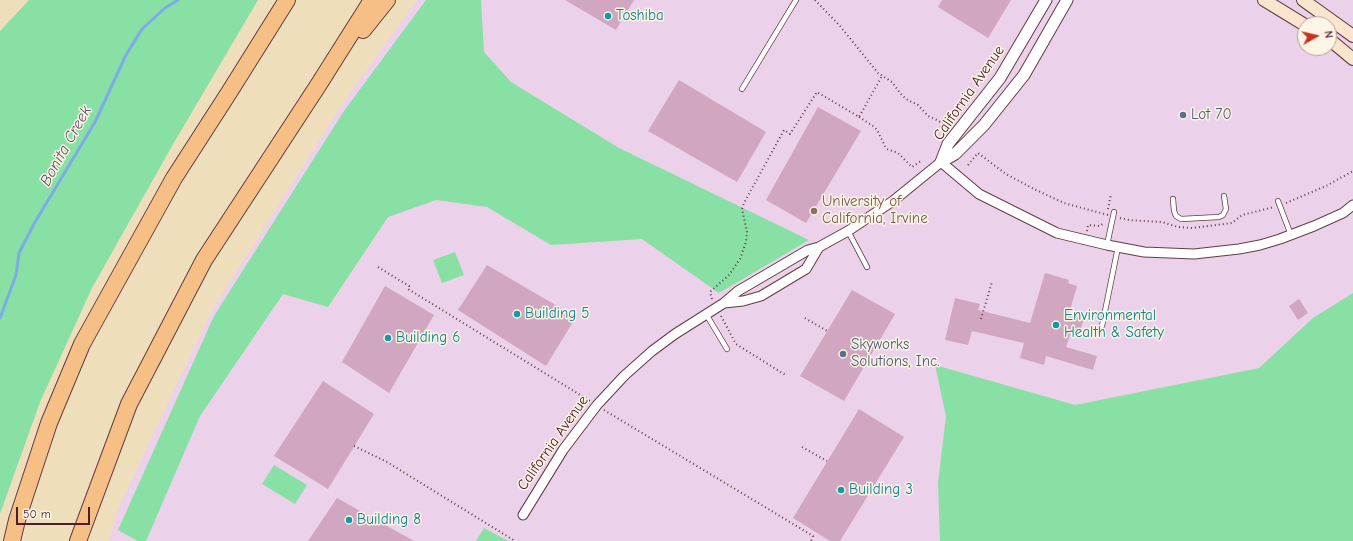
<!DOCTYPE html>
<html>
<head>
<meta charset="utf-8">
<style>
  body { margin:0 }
  #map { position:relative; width:1353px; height:541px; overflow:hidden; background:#efdebc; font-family:"Comic Neue",sans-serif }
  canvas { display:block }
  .north { position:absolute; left:1297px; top:16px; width:40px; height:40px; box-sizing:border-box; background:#fcf5e5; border:1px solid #b59f9b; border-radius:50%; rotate:82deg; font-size:11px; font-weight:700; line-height:16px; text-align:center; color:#4a1f2b }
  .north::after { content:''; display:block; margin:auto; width:14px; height:18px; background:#c8321e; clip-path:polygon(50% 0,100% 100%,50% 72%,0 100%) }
  .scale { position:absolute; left:16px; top:507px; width:74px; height:18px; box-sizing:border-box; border:2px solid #4a1f2b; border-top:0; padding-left:5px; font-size:12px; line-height:14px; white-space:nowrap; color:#4a1f2b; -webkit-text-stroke:3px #fcf5e5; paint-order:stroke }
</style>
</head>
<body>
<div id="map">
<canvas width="1353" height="541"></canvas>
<div class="north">N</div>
<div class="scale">50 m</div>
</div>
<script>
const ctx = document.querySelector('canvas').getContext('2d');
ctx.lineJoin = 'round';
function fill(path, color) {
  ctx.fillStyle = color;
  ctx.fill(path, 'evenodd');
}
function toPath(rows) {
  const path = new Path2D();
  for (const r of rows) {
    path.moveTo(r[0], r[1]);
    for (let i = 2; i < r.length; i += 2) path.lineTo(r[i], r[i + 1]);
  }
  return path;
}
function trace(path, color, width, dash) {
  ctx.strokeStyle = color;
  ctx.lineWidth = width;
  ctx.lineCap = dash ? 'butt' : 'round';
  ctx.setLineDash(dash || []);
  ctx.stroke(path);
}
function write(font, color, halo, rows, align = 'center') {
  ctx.font = font + ' "Comic Neue",sans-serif';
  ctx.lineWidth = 3;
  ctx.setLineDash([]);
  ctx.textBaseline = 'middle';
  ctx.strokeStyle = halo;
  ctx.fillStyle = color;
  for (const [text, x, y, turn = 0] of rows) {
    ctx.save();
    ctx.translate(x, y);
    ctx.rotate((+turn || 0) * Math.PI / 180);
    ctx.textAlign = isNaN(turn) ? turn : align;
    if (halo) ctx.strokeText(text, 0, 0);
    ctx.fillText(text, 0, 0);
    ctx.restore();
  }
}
const built = toPath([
  [417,0,1353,0,1353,541,109,541,118,509,211,312,339,109],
  [1305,24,1329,24,1329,48,1305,48]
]);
const green = toPath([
  [29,0,258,0,172,146,92,288,40,402,0,514,0,31],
  [426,0,481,0,484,52,511,82,619,148,809,240,719,293,642,239,551,245,487,207,436,200,388,217,328,307,283,294,200,416,146,541,138,541,118,530,214,316,344,111],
  [455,252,464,275,442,283,433,260],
  [1353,293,1353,541,940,541,938,483,946,416,935,365,1075,405,1259,368,1313,318],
  [274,465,307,485,295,504,262,484],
  [484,528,508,541,476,541]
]);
const stream = toPath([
  [0,318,16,275,19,253,35,222,95,122,126,55,142,29,165,8,178,0]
]);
const building = toPath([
  [565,0,634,0,616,30],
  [942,0,1011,0,988,38,938,7],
  [679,80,766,132,737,182,648,131],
  [818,107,861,131,806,223,766,200],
  [487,265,576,317,546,366,458,310],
  [1045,273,1069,280,1068,283,1077,286,1069,314,1084,319,1079,334,1071,332,1066,347,1097,356,1093,370,1046,356,1044,365,1020,358,1024,343,972,331,968,345,945,340,955,298,980,304,978,310,1030,323],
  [385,286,434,315,389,393,342,362],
  [852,290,895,314,844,401,800,376],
  [1299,299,1308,313,1298,320,1289,306],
  [323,381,374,414,328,489,274,456],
  [859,409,904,437,840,541,830,541,793,518],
  [337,498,414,541,308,541]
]);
const path = toPath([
  [815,0,840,26,878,73,892,82,900,93,906,99,918,105,928,116,939,121,943,124,935,134],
  [859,117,873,126,877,130,885,146,887,149,898,153,912,167,921,161],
  [968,165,978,153,1006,174,1036,190,1064,203,1108,215],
  [1286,203,1326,186,1353,171],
  [1108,209,1111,194],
  [1120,218,1129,220,1162,222,1178,227,1192,228,1232,223,1242,215,1274,207],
  [1087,231,1088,225,1100,226,1104,222],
  [378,267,409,286,408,289,590,401],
  [712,299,710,292,729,275,740,259,746,242,747,232,742,209,744,203,784,130,790,134,817,92,859,117,882,76],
  [721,316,736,344,787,376],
  [805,318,827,331],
  [981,319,992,282],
  [604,410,813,536,811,541],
  [354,446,387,462,515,541],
  [802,447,827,461]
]);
const service = toPath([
  [742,89,796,0],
  [1173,199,1174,211,1176,216,1181,219,1219,217,1223,215,1226,209,1224,196],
  [1278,201,1291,235],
  [848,231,867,267],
  [1107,245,1114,212],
  [706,314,727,349],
  [1102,326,1118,247]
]);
const minor = toPath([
  [724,303,743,301,761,296,806,269,819,247],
  [523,515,563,450,597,405,624,376,652,351,675,334,724,303,738,291,808,250,819,247,848,231,893,201,941,162,979,194,1057,233,1107,245,1144,252,1194,254,1239,249,1260,245,1280,239,1314,226,1343,213,1353,205]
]);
const tertiary = toPath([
  [941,162,955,154,984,125,1024,75,1067,0],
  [941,162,948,144,1000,78,1046,0]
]);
const secondary = toPath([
  [1264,0,1305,25],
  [1303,0,1353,36],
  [1329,39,1353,59]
]);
const motorway = toPath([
  [363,30,387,0],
  [12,541,17,520,49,423,82,344,174,178,230,91,287,0],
  [78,541,129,404,204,260,319,84,372,0]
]);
const markers = [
  [608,16,4,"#0f9aa8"],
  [1183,115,4,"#5c6f8a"],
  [814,211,4,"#8d6e63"],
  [517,314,4,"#0f9aa8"],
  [1056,325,4,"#0f9aa8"],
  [388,338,4,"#0f9aa8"],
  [843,354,4,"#5c6f8a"],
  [841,490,4,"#0f9aa8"],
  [349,520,4,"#0f9aa8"]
];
const cultureNames = [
  ["Toshiba",616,16],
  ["Building 5",525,314],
  ["Environmental",1064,316],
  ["Health & Safety",1064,333],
  ["Building 6",396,338],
  ["Building 3",849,490],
  ["Building 8",357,520]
];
const streetNames = [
  ["California Avenue",969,93,-55],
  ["California Avenue",553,443,-55]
];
const serviceNames = [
  ["Lot 70",1191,115],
  ["Skyworks",851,345],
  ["Solutions, Inc.",851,362]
];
const educationNames = [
  ["University of",822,202],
  ["California, Irvine",822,219]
];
const waterNames = [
  ["Bonita Creek",66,146,-61]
];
fill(built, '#ecd1ea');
fill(green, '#88e0a4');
trace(stream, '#7cace7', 3);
fill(building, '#d1a6c1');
trace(service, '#633c41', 6);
trace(minor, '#633c41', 11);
trace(tertiary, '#633c41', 13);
trace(secondary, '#633c41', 14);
trace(motorway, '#633c41', 18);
trace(path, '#633c41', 2, [1, 3]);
trace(service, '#fff', 4.5);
trace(minor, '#fff', 9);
trace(tertiary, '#fff', 11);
trace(secondary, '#fbe5cf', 12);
trace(motorway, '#f5bf86', 16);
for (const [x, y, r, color] of markers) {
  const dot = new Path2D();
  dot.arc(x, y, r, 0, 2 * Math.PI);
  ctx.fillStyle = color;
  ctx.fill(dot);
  trace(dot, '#fcf5e5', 1.5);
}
write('15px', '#0d838f', '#fcf5e5', cultureNames, 'left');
write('15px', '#4a1f2b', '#fcf5e5', streetNames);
write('15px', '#4e5e75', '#fcf5e5', serviceNames, 'left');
write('15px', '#785e54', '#fcf5e5', educationNames, 'left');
write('italic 16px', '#5c506d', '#fcf5e5', waterNames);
</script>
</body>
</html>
